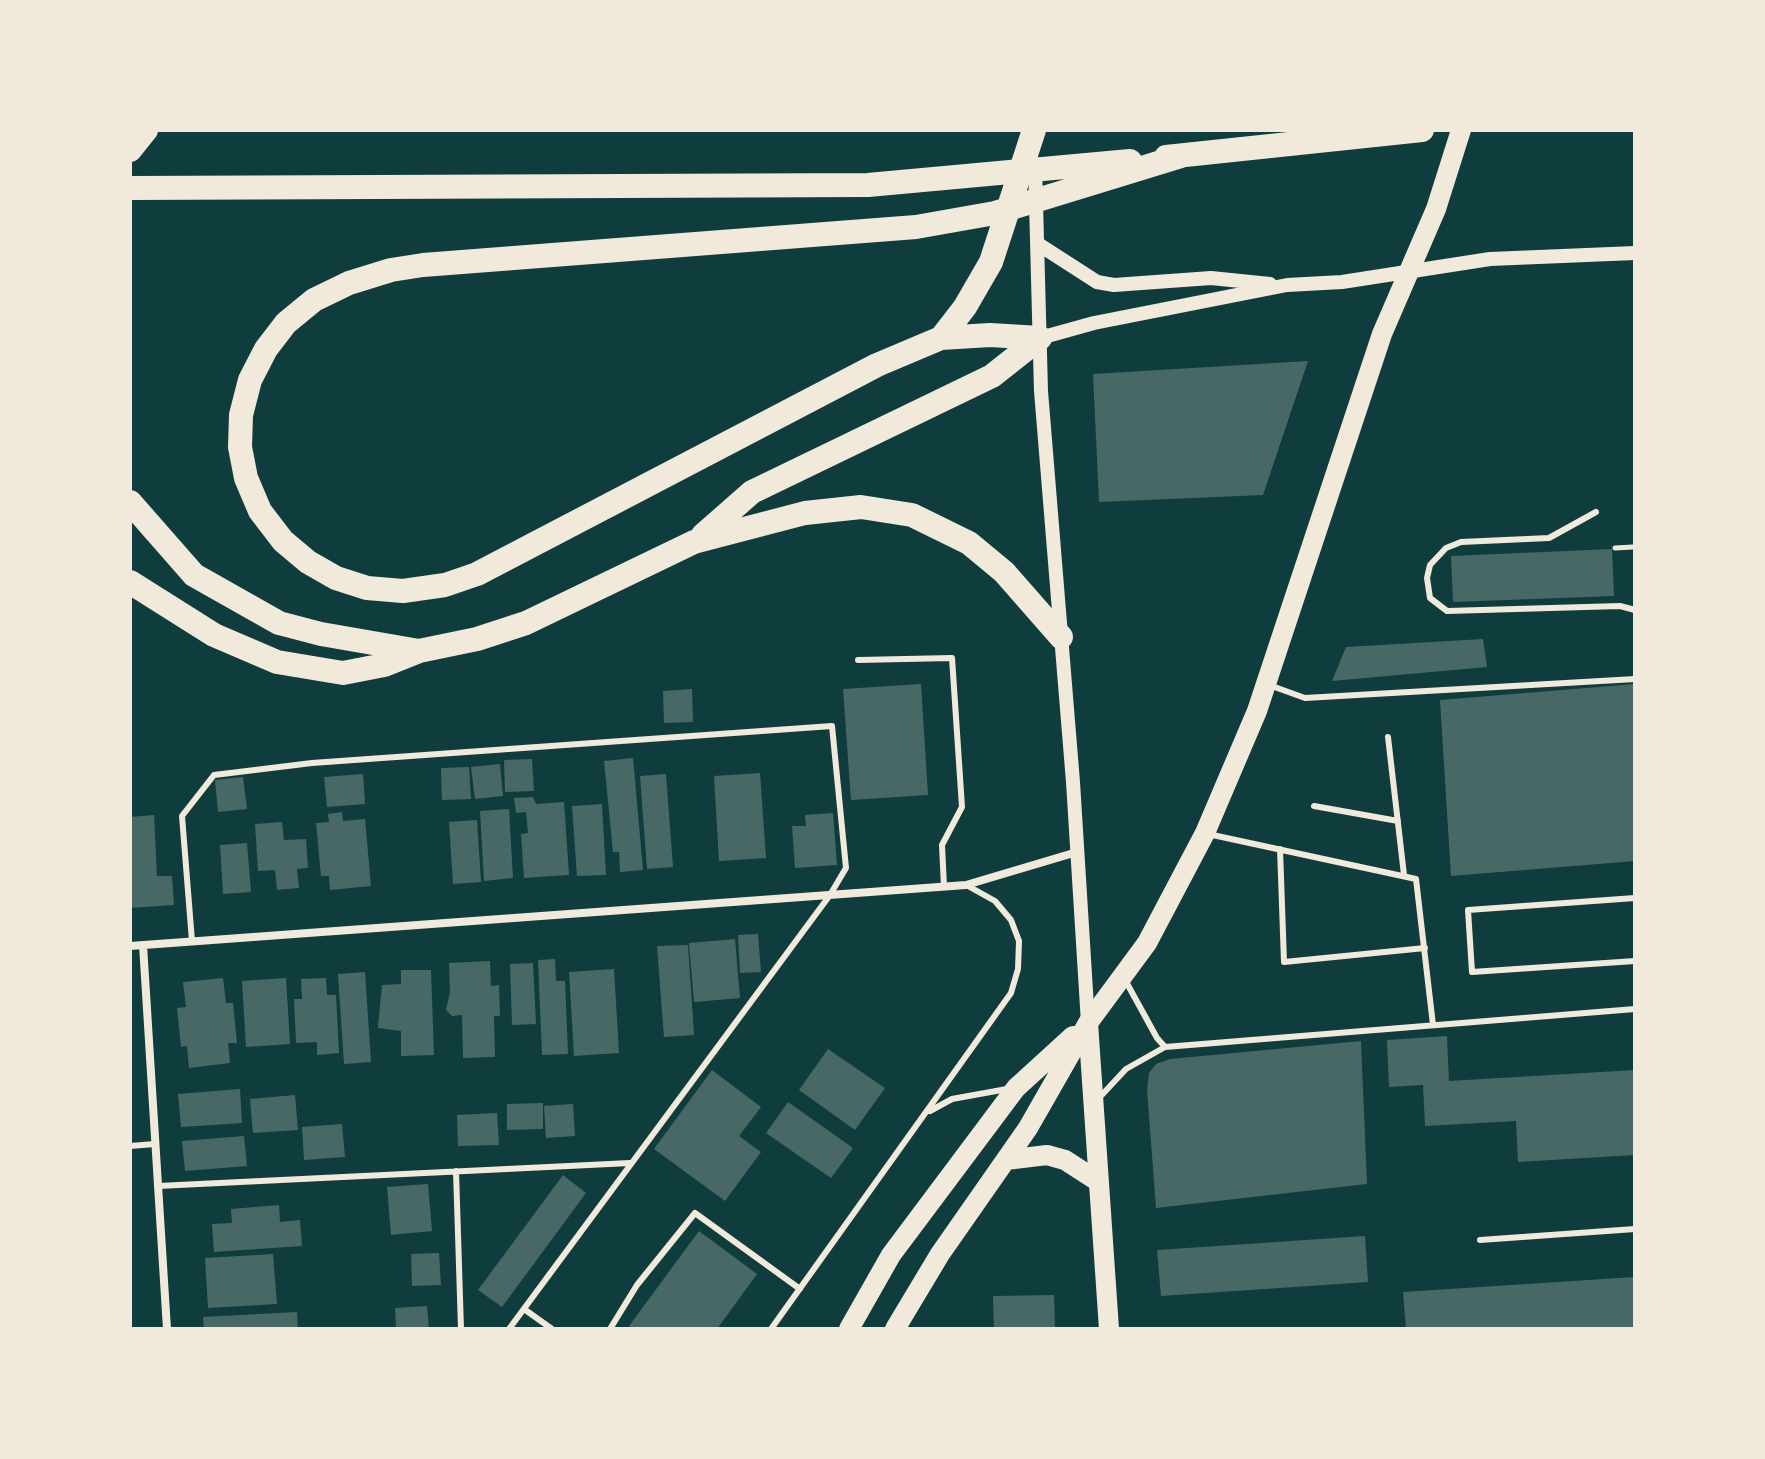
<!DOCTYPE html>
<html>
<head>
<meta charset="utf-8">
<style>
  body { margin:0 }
  #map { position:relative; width:1765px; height:1459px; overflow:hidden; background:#0f3d3e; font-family:Inter,sans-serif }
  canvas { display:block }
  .frame { position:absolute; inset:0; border:132px solid #f1e9da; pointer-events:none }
</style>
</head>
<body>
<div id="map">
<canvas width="1765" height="1459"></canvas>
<div class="frame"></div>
</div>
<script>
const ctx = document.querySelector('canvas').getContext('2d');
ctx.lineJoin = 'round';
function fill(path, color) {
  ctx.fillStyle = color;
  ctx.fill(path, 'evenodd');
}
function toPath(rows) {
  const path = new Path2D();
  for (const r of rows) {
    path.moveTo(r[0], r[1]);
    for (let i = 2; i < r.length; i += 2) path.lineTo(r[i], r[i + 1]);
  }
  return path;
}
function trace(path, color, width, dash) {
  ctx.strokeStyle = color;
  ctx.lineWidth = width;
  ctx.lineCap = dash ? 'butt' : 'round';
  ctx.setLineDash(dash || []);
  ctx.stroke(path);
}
const building = toPath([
  [1308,361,1263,495,1099,502,1093,374],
  [1612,549,1614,596,1453,602,1451,556],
  [1483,639,1487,667,1332,681,1346,647],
  [921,684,928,795,851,800,843,689],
  [1635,684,1635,861,1451,876,1440,700],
  [692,689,693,722,664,723,663,691],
  [633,758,643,870,620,872,619,852,613,852,604,761],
  [532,759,534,791,505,792,504,760],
  [500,764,503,796,475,799,471,767],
  [469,767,471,799,442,800,441,768],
  [760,773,766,858,719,861,714,776],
  [363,774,365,804,327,807,324,777],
  [666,774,673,867,647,869,640,776],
  [243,777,247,809,218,812,215,780],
  [533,797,536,804,564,802,569,875,524,878,521,834,528,833,526,812,516,813,514,798],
  [602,804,606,875,577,876,572,806],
  [509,809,513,878,484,881,480,811],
  [342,812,343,821,365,819,371,886,330,890,329,876,321,876,316,823,329,822,328,814],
  [833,813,837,865,795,868,792,826,806,826,805,815],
  [154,815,157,876,172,876,174,905,130,908,130,817],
  [477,820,481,882,453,884,449,822],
  [282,822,284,840,306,839,308,868,297,869,299,888,277,890,275,870,258,871,255,824],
  [247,843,251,892,223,894,220,845],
  [758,934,761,972,740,973,738,935],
  [735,939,740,998,694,1002,689,943],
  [688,945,694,1035,664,1037,657,946],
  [555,959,556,981,565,981,568,1054,542,1055,538,960],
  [490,961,491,986,499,985,500,1016,494,1016,495,1057,463,1058,462,1015,452,1016,446,1010,450,992,449,963],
  [533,963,536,1024,512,1025,510,964],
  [614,969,619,1053,574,1056,569,972],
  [401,970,431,970,434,1055,401,1056,401,1031,378,1028,382,985,401,984],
  [365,972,371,1062,344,1064,338,974],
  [223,978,226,1003,233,1003,237,1043,228,1043,230,1063,189,1068,187,1046,181,1047,177,1008,186,1007,183,982],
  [286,978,290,1044,246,1047,242,981],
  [326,978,327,995,336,995,339,1053,317,1055,317,1042,296,1043,294,999,302,999,301,979],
  [1447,1036,1449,1081,1635,1070,1635,1155,1518,1162,1516,1121,1425,1126,1423,1085,1389,1087,1387,1040],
  [1361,1041,1367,1184,1156,1208,1147,1090,1149,1073,1156,1064,1170,1059],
  [828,1049,885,1088,855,1130,799,1090],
  [712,1070,761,1107,739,1136,761,1152,725,1201,654,1149],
  [240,1089,242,1123,181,1127,178,1094],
  [295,1095,298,1130,253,1133,250,1099],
  [788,1102,853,1148,831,1178,766,1133],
  [543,1103,543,1129,507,1130,507,1104],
  [573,1104,575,1136,546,1138,544,1106],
  [497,1113,499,1145,458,1146,457,1115],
  [342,1124,345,1157,304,1160,302,1127],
  [244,1136,247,1166,185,1171,182,1141],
  [563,1175,586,1193,502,1307,478,1290],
  [428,1184,432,1231,391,1235,387,1187],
  [279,1205,280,1222,300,1220,302,1246,214,1252,212,1224,232,1223,231,1209],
  [699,1231,757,1274,717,1329,633,1329,629,1326],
  [1365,1236,1368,1282,1161,1296,1157,1250],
  [439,1253,441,1285,412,1286,411,1254],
  [273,1254,277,1304,208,1308,205,1258],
  [1635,1277,1635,1329,1406,1329,1403,1292],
  [1054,1295,1055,1329,994,1329,993,1296],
  [427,1306,429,1329,396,1329,395,1308],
  [297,1312,298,1329,204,1329,203,1317]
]);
const path = toPath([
  [1615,548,1633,547]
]);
const service = toPath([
  [1596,512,1549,538,1461,542,1446,548,1430,565,1427,578,1430,598,1447,611,1620,606,1635,610],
  [858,660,952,658,962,807,942,845,944,887],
  [1269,685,1305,698,1635,679],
  [1388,737,1404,875],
  [1314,806,1398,821],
  [1208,834,1416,879,1433,1025],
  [1280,849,1284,962,1425,948],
  [1635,898,1468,910,1472,972,1635,961],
  [192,941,182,816,214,775,312,763,832,726,846,868,830,895,509,1329],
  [1124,978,1157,1038,1165,1047],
  [1099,1098,1126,1069,1165,1047,1635,1009],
  [930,1111,952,1099,1007,1089],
  [130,1146,155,1144],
  [456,1171,461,1329],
  [158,1186,630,1163],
  [1480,1240,1635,1229],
  [524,1309,552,1329],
  [610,1329,637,1285,695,1213,800,1289],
  [771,1329,1011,993,1018,969,1019,941,1011,920,995,901,968,886]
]);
const minor = toPath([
  [143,945,167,1329],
  [130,946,966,885,1077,852]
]);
const tertiary = toPath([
  [1035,165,1041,391,1073,782,1088,1023],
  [1038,244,1097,282,1114,285,1211,278,1270,284],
  [1040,338,1094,323,1287,285,1342,282,1490,259,1635,253]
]);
const primary = toPath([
  [1088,1023,1109,1329],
  [1006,1160,1047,1155,1065,1160,1099,1182],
  [849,1329,891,1255,1016,1088,1073,1036],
  [895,1329,940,1254,1028,1128,1088,1023,1147,943,1205,833,1257,711,1382,334,1436,209,1461,130]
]);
const motorway = toPath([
  [130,150,146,130],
  [1166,157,1422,130],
  [130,188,868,185,1130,161],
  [941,338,965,307,991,262,1034,130],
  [1040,338,990,335,941,338,877,365,477,574,445,585,403,591,367,588,336,578,308,562,283,541,260,511,246,478,240,447,241,415,250,380,266,349,286,323,314,300,349,283,391,270,423,265,916,227,995,213,1181,156],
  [130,502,194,575,279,623,321,634,419,651],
  [703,535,752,492,992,376,1040,338],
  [130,582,214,635,277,662,343,673,384,665,419,651,477,639,526,623,694,542,805,513,861,507,912,515,969,543,1004,572,1061,637]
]);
fill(building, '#486865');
trace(path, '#f1e9da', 5);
trace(service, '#f1e9da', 6);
trace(minor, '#f1e9da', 8);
trace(tertiary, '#f1e9da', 14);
trace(primary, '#f1e9da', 20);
trace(motorway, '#f1e9da', 24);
</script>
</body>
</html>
